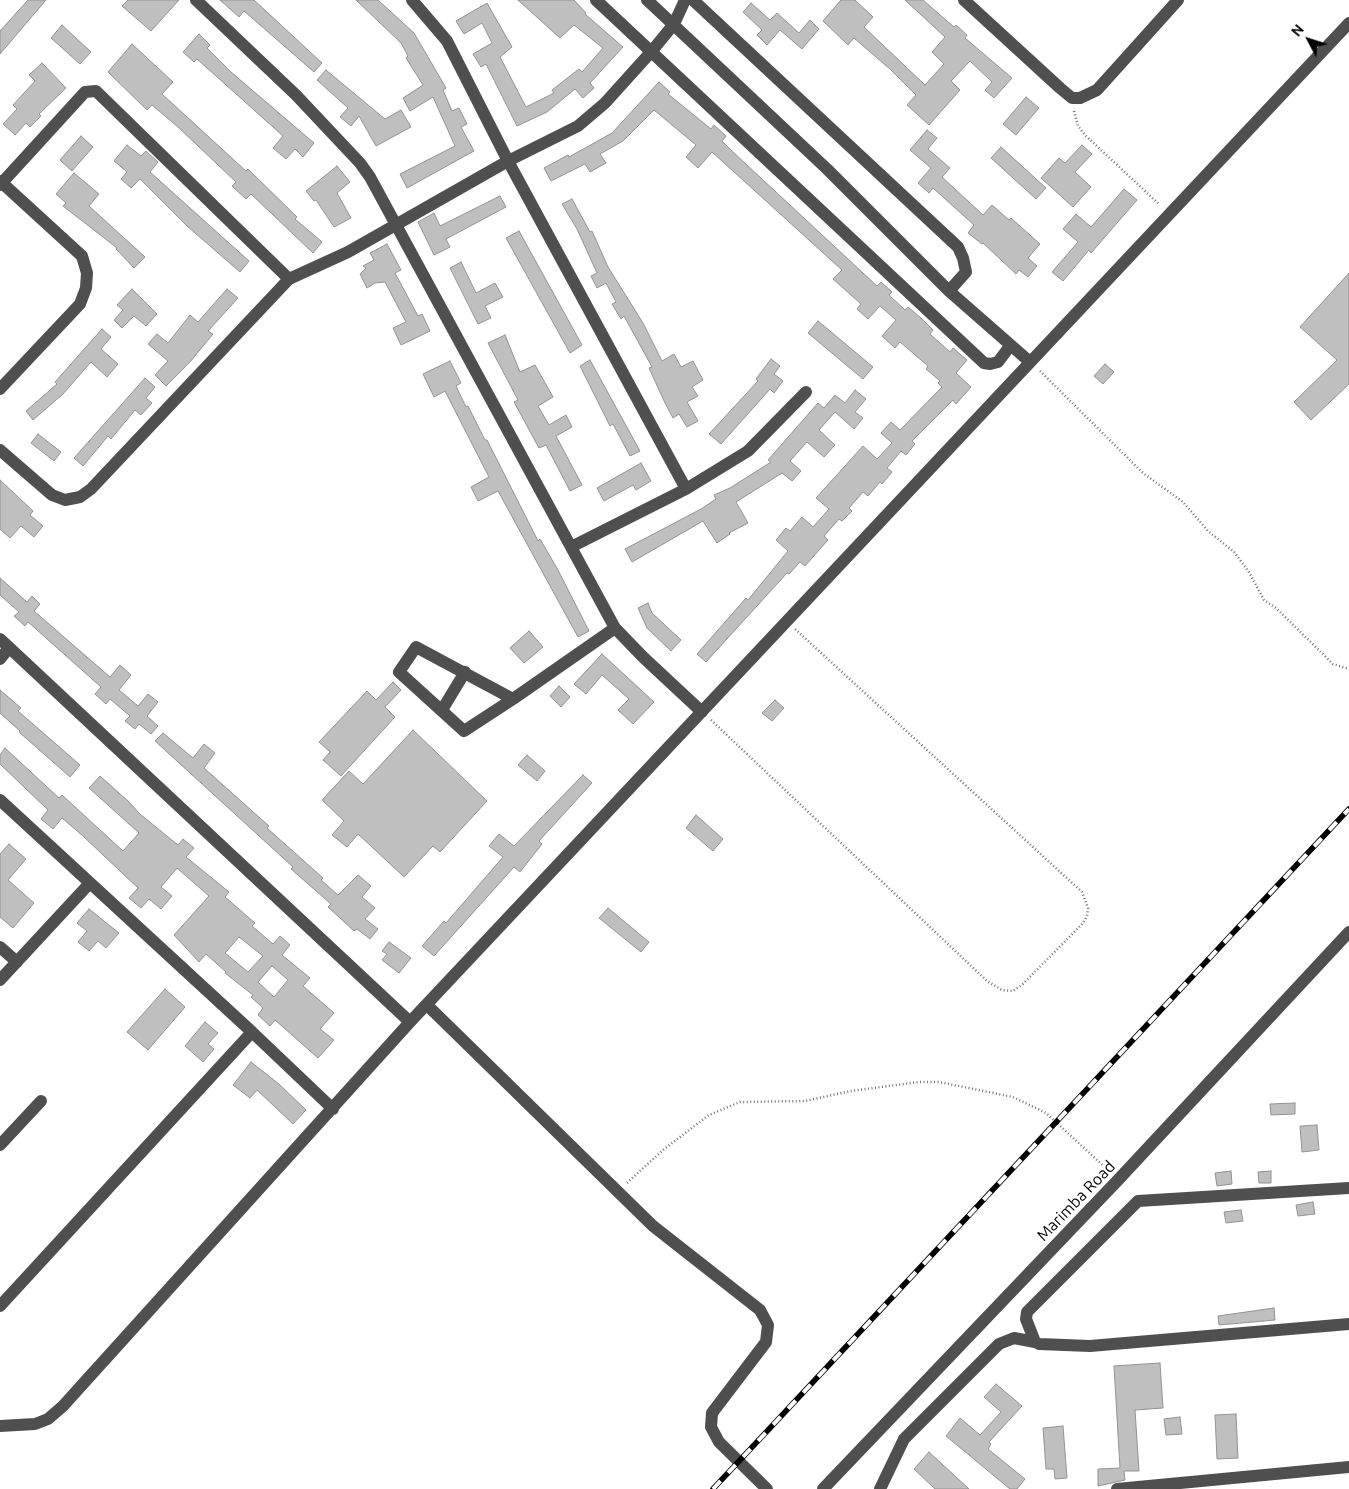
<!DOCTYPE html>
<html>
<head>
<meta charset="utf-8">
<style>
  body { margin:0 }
  #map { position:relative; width:1349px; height:1489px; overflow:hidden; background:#fff; font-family:Ubuntu,sans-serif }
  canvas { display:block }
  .north { position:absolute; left:1284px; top:15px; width:50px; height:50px; -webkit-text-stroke:4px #fff; paint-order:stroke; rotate:310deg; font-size:14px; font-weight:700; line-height:20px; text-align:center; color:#000 }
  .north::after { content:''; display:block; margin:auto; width:18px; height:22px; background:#000; clip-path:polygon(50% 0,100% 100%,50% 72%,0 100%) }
</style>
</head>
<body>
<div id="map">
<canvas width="1349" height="1489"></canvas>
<div class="north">N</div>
</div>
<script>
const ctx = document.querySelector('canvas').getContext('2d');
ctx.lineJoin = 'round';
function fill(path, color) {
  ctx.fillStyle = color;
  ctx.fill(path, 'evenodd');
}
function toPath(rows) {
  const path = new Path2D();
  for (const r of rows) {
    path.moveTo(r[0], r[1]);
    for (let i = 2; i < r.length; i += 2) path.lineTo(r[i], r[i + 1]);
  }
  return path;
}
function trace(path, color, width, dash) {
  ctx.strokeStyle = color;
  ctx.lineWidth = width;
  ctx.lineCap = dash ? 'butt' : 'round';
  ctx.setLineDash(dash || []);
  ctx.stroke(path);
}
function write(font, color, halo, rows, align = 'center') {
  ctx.font = font + ' Ubuntu,sans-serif';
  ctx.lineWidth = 5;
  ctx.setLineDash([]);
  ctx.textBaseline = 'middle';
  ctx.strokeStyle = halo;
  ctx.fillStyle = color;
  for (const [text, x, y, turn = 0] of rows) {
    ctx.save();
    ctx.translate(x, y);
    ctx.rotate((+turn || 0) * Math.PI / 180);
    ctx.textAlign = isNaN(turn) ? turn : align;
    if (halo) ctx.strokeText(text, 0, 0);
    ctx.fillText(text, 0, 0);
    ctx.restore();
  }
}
const building = toPath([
  [28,0,46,0,0,54,0,31,28,0],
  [128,0,179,0,151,31,122,6,128,0],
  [220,0,254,0,322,63,314,72,244,11,239,17,220,0],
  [356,0,378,0,414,33,446,88,443,90,452,111,459,108,467,124,461,127,474,151,407,188,400,174,455,146,433,97,410,111,403,98,423,85,406,58,408,56,401,43,356,0],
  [518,0,574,0,586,13,585,14,623,47,590,83,594,88,583,98,575,89,547,112,517,126,486,64,481,67,473,54,492,43,482,23,464,34,456,21,487,3,512,47,500,57,526,107,554,93,552,90,579,69,582,72,603,48,574,25,560,38,518,0],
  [841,0,855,0,873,17,864,27,925,85,944,64,932,52,945,37,905,0,923,0,954,27,956,25,967,35,965,38,1012,78,994,98,985,90,992,82,970,61,951,81,960,90,929,125,907,105,916,95,891,70,854,38,848,45,823,21,841,0],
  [751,3,770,20,777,13,799,33,810,20,819,29,802,49,780,30,767,45,757,35,762,30,743,12,751,3],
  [62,25,91,52,80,64,51,38,62,25],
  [199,34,210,45,207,48,231,72,314,143,303,157,295,149,286,159,273,148,283,136,197,59,194,62,183,52,199,34],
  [132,44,173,82,162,94,246,171,248,169,297,217,295,219,322,242,313,253,251,194,246,199,232,186,236,182,178,127,152,105,147,110,108,72,132,44],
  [42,63,66,88,39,114,41,116,30,127,26,123,15,135,3,124,17,109,13,105,35,81,29,75,42,63],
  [326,70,385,119,401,110,411,127,376,146,359,116,351,126,340,117,348,108,317,80,326,70],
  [659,82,670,92,668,94,711,129,714,125,726,136,722,141,733,152,877,286,881,282,892,292,889,295,905,310,908,307,921,318,933,330,930,334,950,352,953,348,967,360,956,373,971,387,956,404,953,400,912,441,915,444,906,455,901,451,887,468,892,472,882,484,880,482,868,496,863,492,849,508,852,511,842,521,839,519,824,536,828,540,805,566,800,562,789,574,787,573,706,662,697,654,746,598,748,600,788,551,776,540,786,528,790,531,802,517,813,527,829,509,816,498,863,446,877,459,892,443,881,433,891,422,900,430,942,387,938,383,940,381,926,369,928,366,900,342,895,348,882,336,896,320,880,306,868,319,857,309,861,304,833,279,842,270,712,152,698,168,686,157,696,145,654,110,623,141,600,154,606,163,590,172,585,164,551,181,544,168,568,155,569,157,612,133,659,82],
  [1026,97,1039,108,1016,135,1003,124,1026,97],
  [927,130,937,138,928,149,950,168,942,177,983,215,992,205,1009,220,1011,218,1040,244,1028,258,1037,266,1028,277,1019,270,1016,274,983,243,982,244,968,233,974,225,933,188,929,193,918,183,931,168,910,150,927,130],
  [81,136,93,147,72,171,60,160,81,136],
  [127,145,141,156,146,151,148,153,158,162,150,172,249,261,240,272,187,226,140,179,131,188,121,179,127,172,114,161,127,145],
  [1082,145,1092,154,1075,172,1091,187,1073,207,1041,178,1059,158,1065,163,1082,145],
  [1001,147,1046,188,1036,199,991,158,1001,147],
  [337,166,350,182,337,193,351,218,334,227,316,200,314,201,306,191,337,166],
  [74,173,99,194,89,206,145,257,134,268,116,249,117,248,63,206,66,203,56,194,74,173],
  [1124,189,1137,200,1091,253,1089,250,1063,281,1052,272,1078,242,1063,229,1076,214,1091,227,1124,189],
  [500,196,506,207,446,239,450,247,434,255,418,222,434,213,440,226,500,196],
  [572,199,590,232,592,231,608,267,643,323,662,361,674,354,681,367,693,361,703,380,692,387,698,396,687,402,698,421,687,427,679,414,673,418,665,403,649,368,652,367,624,316,621,319,612,304,616,302,606,283,597,288,591,276,597,273,577,229,562,204,572,199],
  [519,231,582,345,570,353,506,238,519,231],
  [387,244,401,270,395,273,418,316,422,314,430,331,401,345,393,328,406,322,385,282,375,283,367,288,360,274,366,268,363,266,374,260,370,253,387,244],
  [461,262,476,293,495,283,503,297,485,306,491,318,478,324,450,268,461,262],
  [1349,273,1349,384,1311,420,1294,402,1337,360,1300,327,1349,273],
  [132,289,157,314,146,326,134,316,122,328,114,320,123,310,117,305,132,289],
  [227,289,238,298,208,331,213,334,190,362,166,386,155,375,168,361,148,344,157,334,168,343,190,315,198,322,227,289],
  [818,321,873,367,863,379,808,333,818,321],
  [102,329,111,337,101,349,118,364,107,377,91,362,63,394,33,420,26,411,57,384,55,382,102,329],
  [505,335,520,372,535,365,553,397,538,406,549,425,566,415,572,427,556,436,582,485,570,491,546,445,539,448,514,402,518,400,488,343,505,335],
  [771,359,780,366,774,374,783,381,774,393,770,389,721,444,709,434,758,381,756,379,771,359],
  [590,360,640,451,630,456,613,424,610,426,580,366,590,360],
  [450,361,461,383,456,386,466,407,468,406,485,440,487,440,538,541,540,539,558,570,589,631,578,637,498,491,478,501,471,487,489,477,445,391,434,397,423,374,450,361],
  [1105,364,1114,372,1103,384,1094,376,1105,364],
  [145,378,155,387,146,398,152,403,141,415,135,410,111,439,108,436,83,466,74,458,145,378],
  [855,390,866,399,855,412,863,418,854,429,835,412,819,430,835,445,824,457,807,442,790,461,801,471,792,481,782,473,736,502,748,523,729,533,730,534,717,543,703,521,632,562,625,549,701,509,716,499,714,495,730,488,771,462,768,460,818,403,824,408,835,395,845,403,855,390],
  [38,434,61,452,54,461,31,443,38,434],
  [641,463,651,481,636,490,633,485,604,501,597,488,641,463],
  [0,480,33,511,30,515,43,526,34,537,21,526,10,538,0,529,0,480],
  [0,578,27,602,32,596,40,604,34,611,110,677,120,665,131,675,119,690,138,706,148,694,158,702,147,716,158,726,151,734,139,724,135,729,125,721,130,716,110,699,106,704,95,694,101,687,28,622,25,626,14,616,19,612,0,595,0,578],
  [648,603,652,613,681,640,671,651,647,628,638,608,648,603],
  [529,631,543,647,524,663,510,648,529,631],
  [602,654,654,702,633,724,618,710,629,699,602,675,586,694,574,684,602,654],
  [393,682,401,690,385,707,395,717,341,776,323,760,330,752,319,742,367,691,376,700,393,682],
  [559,686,570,697,561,707,550,696,559,686],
  [0,690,21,708,18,711,80,765,70,777,19,732,20,731,0,713,0,690],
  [775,700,784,708,772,721,762,713,775,700],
  [413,730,487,801,440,852,433,846,404,877,358,834,347,847,332,835,344,821,322,800,349,771,363,784,413,730],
  [163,733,193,758,204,744,215,753,204,768,269,826,267,828,323,878,321,880,338,895,358,875,371,886,362,897,375,908,365,919,378,929,370,939,357,929,354,931,328,907,331,904,291,869,293,867,155,741,163,733],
  [5,748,59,798,62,795,123,851,139,833,89,788,100,776,128,801,140,814,178,845,183,839,194,848,186,857,229,892,225,897,255,923,252,926,273,944,280,936,290,945,282,955,310,978,303,986,334,1013,320,1029,334,1040,318,1058,275,1020,270,1026,258,1015,263,1008,251,997,253,995,225,973,226,972,206,954,199,962,174,935,209,896,177,868,161,887,172,896,161,909,149,899,141,908,129,898,138,888,84,837,62,818,53,829,41,819,48,810,0,764,0,755,5,748],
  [239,937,263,956,248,972,225,953,239,937],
  [272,966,288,980,274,997,258,982,272,966],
  [527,755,545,771,537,781,518,765,527,755],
  [583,775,592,783,539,841,542,844,520,872,514,867,434,956,422,946,444,921,446,923,503,857,489,846,499,834,514,846,583,775],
  [696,815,723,839,713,851,686,828,696,815],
  [9,844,26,859,8,880,34,903,13,928,0,917,0,854,9,844],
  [608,908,649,942,641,952,599,918,608,908],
  [89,909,119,933,106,948,98,941,89,951,78,942,87,931,77,923,89,909],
  [389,942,411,958,399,973,382,960,387,954,382,951,389,942],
  [165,989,185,1007,148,1050,127,1032,165,989],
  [205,1022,218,1033,208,1044,214,1049,203,1062,185,1046,205,1022],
  [251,1062,279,1084,306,1110,293,1124,257,1090,250,1098,233,1085,251,1062],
  [1295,1103,1295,1114,1271,1115,1270,1104,1295,1103],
  [1317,1125,1319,1150,1302,1152,1300,1126,1317,1125],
  [1231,1171,1232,1184,1217,1186,1215,1173,1231,1171],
  [1271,1171,1271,1183,1259,1183,1258,1172,1271,1171],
  [1313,1202,1315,1214,1298,1216,1296,1205,1313,1202],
  [1241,1210,1243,1221,1226,1223,1224,1212,1241,1210],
  [1274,1308,1275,1320,1219,1325,1218,1316,1274,1308],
  [1160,1363,1163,1408,1135,1410,1139,1471,1124,1471,1125,1480,1098,1486,1098,1469,1120,1468,1114,1366,1160,1363],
  [996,1384,1022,1406,989,1442,991,1444,988,1449,1025,1479,1017,1489,1010,1489,946,1436,960,1418,980,1435,1001,1412,984,1397,996,1384],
  [1236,1414,1238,1458,1217,1459,1215,1415,1236,1414],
  [1180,1417,1182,1434,1166,1435,1164,1419,1180,1417],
  [1063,1426,1067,1478,1055,1479,1054,1469,1046,1469,1043,1428,1063,1426],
  [929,1452,969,1489,935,1489,914,1469,929,1452]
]);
const path = toPath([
  [1074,111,1078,126,1085,135,1160,205],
  [1040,371,1143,473,1183,502,1208,531,1234,552,1249,572,1264,600,1276,608,1333,664,1349,669],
  [711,720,987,981,1002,990,1013,991,1022,985,1083,923,1087,916,1088,908,1082,892,795,629],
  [627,1183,663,1150,709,1115,740,1102,805,1101,851,1091,919,1082,939,1082,1013,1097,1046,1113,1109,1171]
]);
const minor = toPath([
  [196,0,296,95,360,163,370,177,615,628,643,657,702,712],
  [412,0,447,41,508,161,686,489],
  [596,0,984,363,990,364,998,362,1010,346],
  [647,0,827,169,949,291,1030,362],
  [693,0,958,247,963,258,966,272,949,291],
  [964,0,1060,88,1072,98,1080,98,1097,90,1178,0],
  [0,181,82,256,87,273,86,288,80,304,0,389],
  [0,185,85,92,96,91,289,279],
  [0,450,52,495,65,500,80,497,91,489,289,279,348,252,508,161,578,126,605,103,651,52,674,24,685,0],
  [571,547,686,489,748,451,806,392],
  [0,639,410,1022],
  [0,659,9,648],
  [513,699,416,647,399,672,464,731,513,699,615,628],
  [442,710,465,672],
  [0,800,252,1032,0,1306],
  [0,947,17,962],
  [0,980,89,884],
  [427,1005,653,1226,760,1310,768,1325,766,1342,712,1413,711,1427,719,1442,767,1489],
  [252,1032,333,1109],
  [0,1145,41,1101],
  [1035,1342,1039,1344,1090,1346,1349,1324],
  [0,1426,35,1424,48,1419,63,1406,410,1022,1349,23],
  [823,1489,1118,1180,1349,932],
  [880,1489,904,1439,999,1344,1014,1338,1035,1342,1026,1319,1027,1312,1138,1201,1349,1188],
  [1117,1489,1349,1467]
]);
const rail = toPath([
  [713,1489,1349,809]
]);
const streetNames = [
  ["Marimba Road",1076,1201,-46]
];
fill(building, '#bfbfbf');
trace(building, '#939393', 1);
trace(path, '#717171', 2.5, [1, 2.5]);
trace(minor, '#4f4f4f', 12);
trace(rail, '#000', 5.5);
trace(rail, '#fff', 4, [11]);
write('16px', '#000', '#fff', streetNames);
</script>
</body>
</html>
